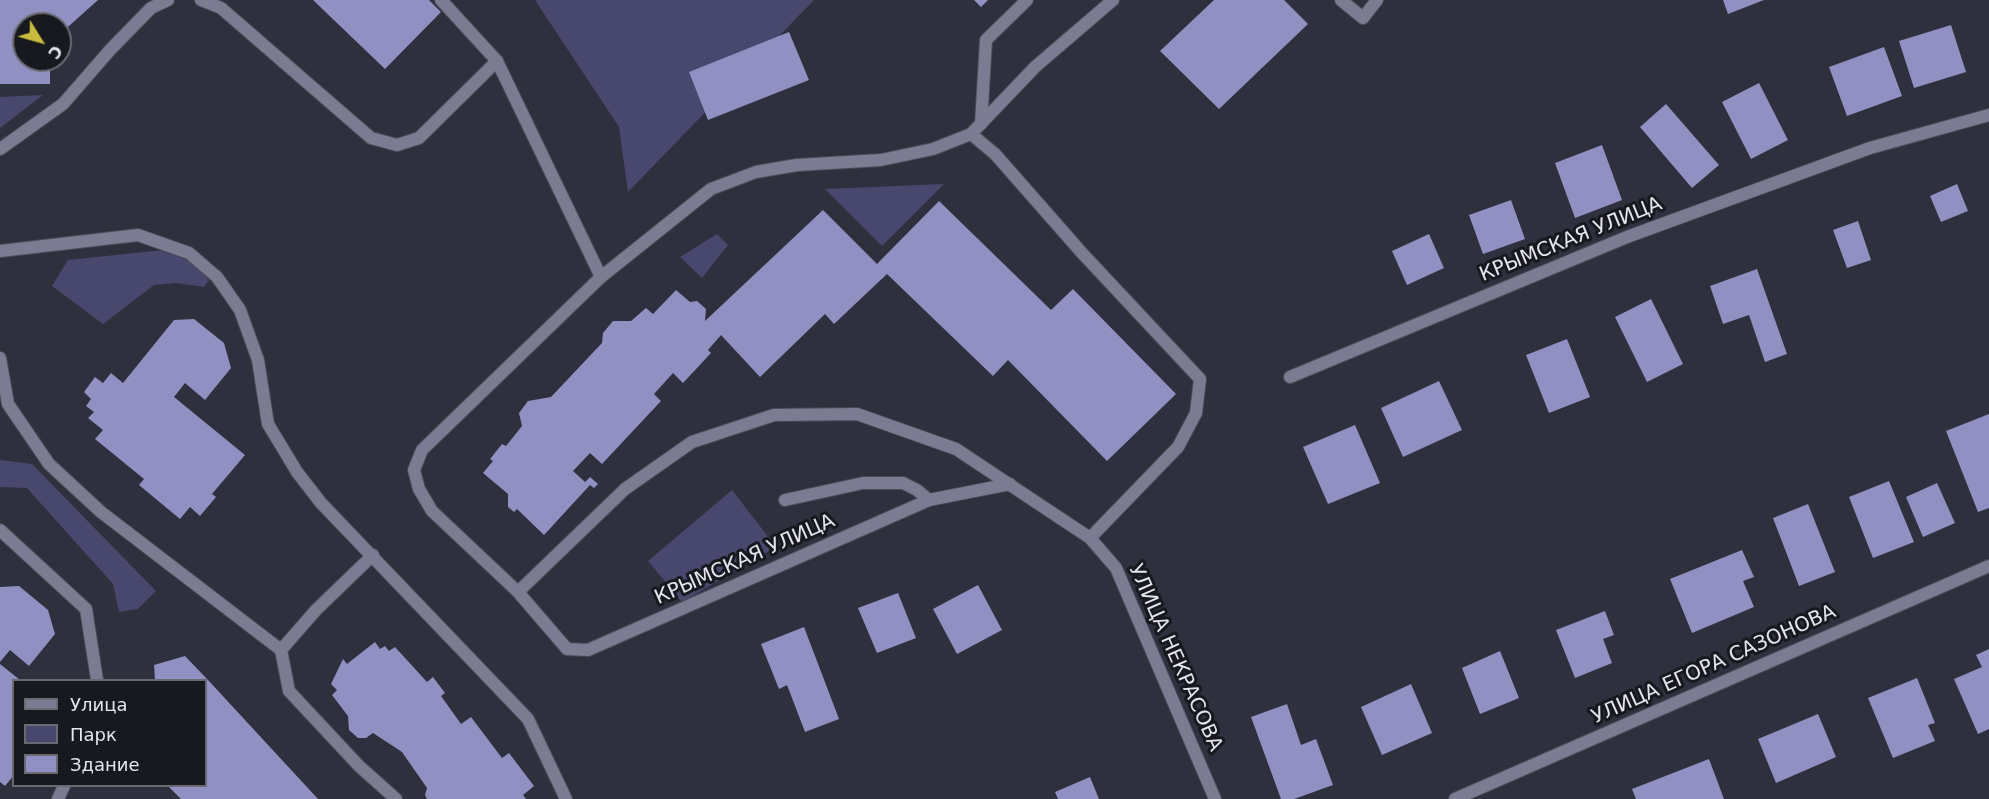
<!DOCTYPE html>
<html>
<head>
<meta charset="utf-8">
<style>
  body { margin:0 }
  #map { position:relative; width:1989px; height:799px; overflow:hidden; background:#2f303e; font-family:"DejaVu Sans",sans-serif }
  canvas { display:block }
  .legend { position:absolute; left:12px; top:679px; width:195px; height:108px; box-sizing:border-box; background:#18191f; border:2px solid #6a6b72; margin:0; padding:8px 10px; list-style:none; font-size:18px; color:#e5e5ef }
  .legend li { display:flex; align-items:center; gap:12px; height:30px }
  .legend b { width:30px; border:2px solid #6a6b72 }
  .north { position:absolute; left:12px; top:12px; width:60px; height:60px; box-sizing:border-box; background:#18191f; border:2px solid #6a6b72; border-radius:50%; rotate:127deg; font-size:16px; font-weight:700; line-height:24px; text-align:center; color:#e5e5ef }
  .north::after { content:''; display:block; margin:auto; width:21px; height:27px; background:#c8bb3b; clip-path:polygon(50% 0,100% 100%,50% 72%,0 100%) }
</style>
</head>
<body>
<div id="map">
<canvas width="1989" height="799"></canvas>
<ul class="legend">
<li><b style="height:8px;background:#7b7c92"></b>Улица</li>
<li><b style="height:16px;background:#48486e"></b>Парк</li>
<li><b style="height:16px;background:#9091c2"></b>Здание</li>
</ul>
<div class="north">С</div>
</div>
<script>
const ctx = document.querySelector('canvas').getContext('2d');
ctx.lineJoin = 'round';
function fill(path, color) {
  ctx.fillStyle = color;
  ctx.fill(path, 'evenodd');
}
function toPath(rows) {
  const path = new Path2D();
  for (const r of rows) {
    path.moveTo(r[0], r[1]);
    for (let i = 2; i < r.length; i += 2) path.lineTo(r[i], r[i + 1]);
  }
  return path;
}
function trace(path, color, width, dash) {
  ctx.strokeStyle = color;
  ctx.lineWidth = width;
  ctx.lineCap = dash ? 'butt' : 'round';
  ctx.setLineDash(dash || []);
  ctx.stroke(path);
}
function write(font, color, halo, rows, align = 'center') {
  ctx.font = font + ' "DejaVu Sans",sans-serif';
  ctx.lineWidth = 6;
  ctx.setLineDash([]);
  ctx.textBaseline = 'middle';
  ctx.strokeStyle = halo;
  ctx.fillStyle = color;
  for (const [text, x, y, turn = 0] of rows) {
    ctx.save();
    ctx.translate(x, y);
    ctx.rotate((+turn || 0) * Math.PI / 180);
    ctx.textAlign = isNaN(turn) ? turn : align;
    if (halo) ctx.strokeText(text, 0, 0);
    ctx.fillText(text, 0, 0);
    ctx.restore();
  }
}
const green = toPath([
  [535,0,813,0,813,1,628,192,619,127],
  [43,95,0,128,0,97],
  [944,184,882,246,825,189],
  [717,234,728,245,702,278,680,257],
  [164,250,191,262,209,280,204,287,176,283,154,285,103,324,52,286,68,260],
  [0,460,32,464,156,591,138,609,119,612,113,584,27,488,0,487],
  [732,490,776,547,682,602,648,561]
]);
const building = toPath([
  [0,0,98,0,60,34,60,24,24,24,24,60,50,60,50,84,0,84],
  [313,0,429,0,441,12,385,69],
  [974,0,988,0,981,7],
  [1214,0,1284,0,1308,24,1219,109,1160,51],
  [1723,0,1764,0,1728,14],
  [1951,25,1966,72,1914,88,1899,41],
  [789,32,809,80,708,120,689,72],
  [1884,47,1902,96,1847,116,1829,67],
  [1759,83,1788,140,1751,159,1722,102],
  [1666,104,1719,165,1692,188,1640,127],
  [1602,145,1622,200,1575,218,1555,163],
  [1957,184,1968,211,1941,222,1930,196],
  [1511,200,1525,239,1483,254,1469,215],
  [939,201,1051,310,1073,289,1176,394,1107,461,1008,360,993,376,887,274,834,324,825,314,760,377,721,335,708,350,711,353,683,383,673,373,654,394,661,401,602,464,590,453,573,471,585,482,590,477,598,484,594,488,590,485,544,535,517,509,514,512,508,507,508,494,483,473,493,461,490,459,502,444,506,446,522,426,519,413,528,401,551,397,602,343,603,333,613,321,631,321,646,308,653,314,676,290,690,302,697,301,706,309,705,321,823,210,877,264],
  [1858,221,1871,260,1847,268,1833,230],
  [1429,234,1444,268,1407,285,1392,251],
  [1757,269,1787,354,1765,362,1749,315,1723,324,1710,286],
  [1651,299,1683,364,1647,382,1615,317],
  [194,319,224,343,231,368,205,400,185,383,174,397,245,455,212,494,216,497,200,516,190,507,180,519,139,485,144,479,95,439,103,430,88,418,94,412,86,406,91,399,84,392,95,377,103,383,111,373,123,383,174,320],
  [1567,339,1590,397,1549,413,1526,355],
  [1439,381,1462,430,1403,457,1381,408],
  [1989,414,1989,508,1978,512,1946,431],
  [1355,425,1380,483,1328,504,1303,447],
  [1889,481,1914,542,1873,558,1849,497],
  [1937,483,1955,523,1923,537,1906,497],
  [1808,504,1835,572,1799,586,1773,518],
  [1742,550,1754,577,1743,581,1754,607,1692,633,1670,579],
  [978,585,1002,630,957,654,933,609],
  [19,586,48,610,55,634,29,666,10,650,0,662,0,587],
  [898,593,916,638,877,653,858,608],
  [1605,611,1614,635,1603,639,1612,663,1575,678,1556,630],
  [804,627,839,719,805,732,787,685,779,689,761,644],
  [375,642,380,649,385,646,389,651,395,647,427,682,433,677,445,693,441,696,461,724,471,717,502,758,509,753,534,786,523,795,526,799,427,799,425,795,427,788,402,752,373,733,366,738,358,738,349,730,348,716,332,695,337,690,331,684,343,659,347,664],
  [1989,649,1989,729,1978,734,1954,679,1982,667,1976,655],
  [1500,651,1519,698,1480,714,1462,668],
  [185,656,208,680,318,799,181,799,168,786,206,786,206,680,155,680,154,665],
  [0,664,20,680,14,680,14,775,5,786,0,782],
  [1917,678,1935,723,1928,725,1935,741,1893,758,1868,698],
  [1411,684,1432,733,1382,755,1361,707],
  [1287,704,1301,745,1316,739,1333,785,1294,799,1281,799,1251,717],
  [1818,714,1836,757,1776,783,1758,739],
  [1709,759,1724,799,1636,799,1632,789],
  [1090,777,1099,799,1058,799,1055,792]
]);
const service = toPath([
  [201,0,221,8,371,138,397,145,419,138,497,61],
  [1341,0,1363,18,1377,0],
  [981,124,986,40,1027,0],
  [0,149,63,104,110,50,151,8,168,0],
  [0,251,138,235,189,253,217,277,240,310,258,360,268,424,297,472,321,503,528,719,566,799],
  [0,358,8,404,49,464,101,512,281,650],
  [785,500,863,483,903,483,917,490,929,500],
  [0,530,86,609,97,680],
  [373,555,316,610,281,650,289,691,359,766,396,799],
  [58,799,64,786]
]);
const minor = toPath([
  [441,0,497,61,601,277],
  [1290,377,1627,237,1870,148,1989,115],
  [1010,484,929,500,588,650,567,649,518,592,432,511,419,489,414,470,422,450,601,277,711,189,756,172,797,165,881,160,933,149,971,134,1035,67,1113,0],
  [1090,538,1116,568,1215,799],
  [518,592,625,489,692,442,774,415,857,414,956,449,1090,538,1178,447,1196,413,1200,379,1082,253,995,154,971,134],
  [1455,799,1989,566]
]);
const streetNames = [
  ["КРЫМСКАЯ УЛИЦА",1571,240,-22],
  ["КРЫМСКАЯ УЛИЦА",745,560,-24],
  ["УЛИЦА НЕКРАСОВА",1175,658,66],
  ["УЛИЦА ЕГОРА САЗОНОВА",1714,665,-24]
];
fill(green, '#48486e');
fill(building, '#9091c2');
trace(service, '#4c4d5a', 14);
trace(minor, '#4c4d5a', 14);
trace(service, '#7b7c92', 12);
trace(minor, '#7b7c92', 12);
write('20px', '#e5e5ef', '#18191f', streetNames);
</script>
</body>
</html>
